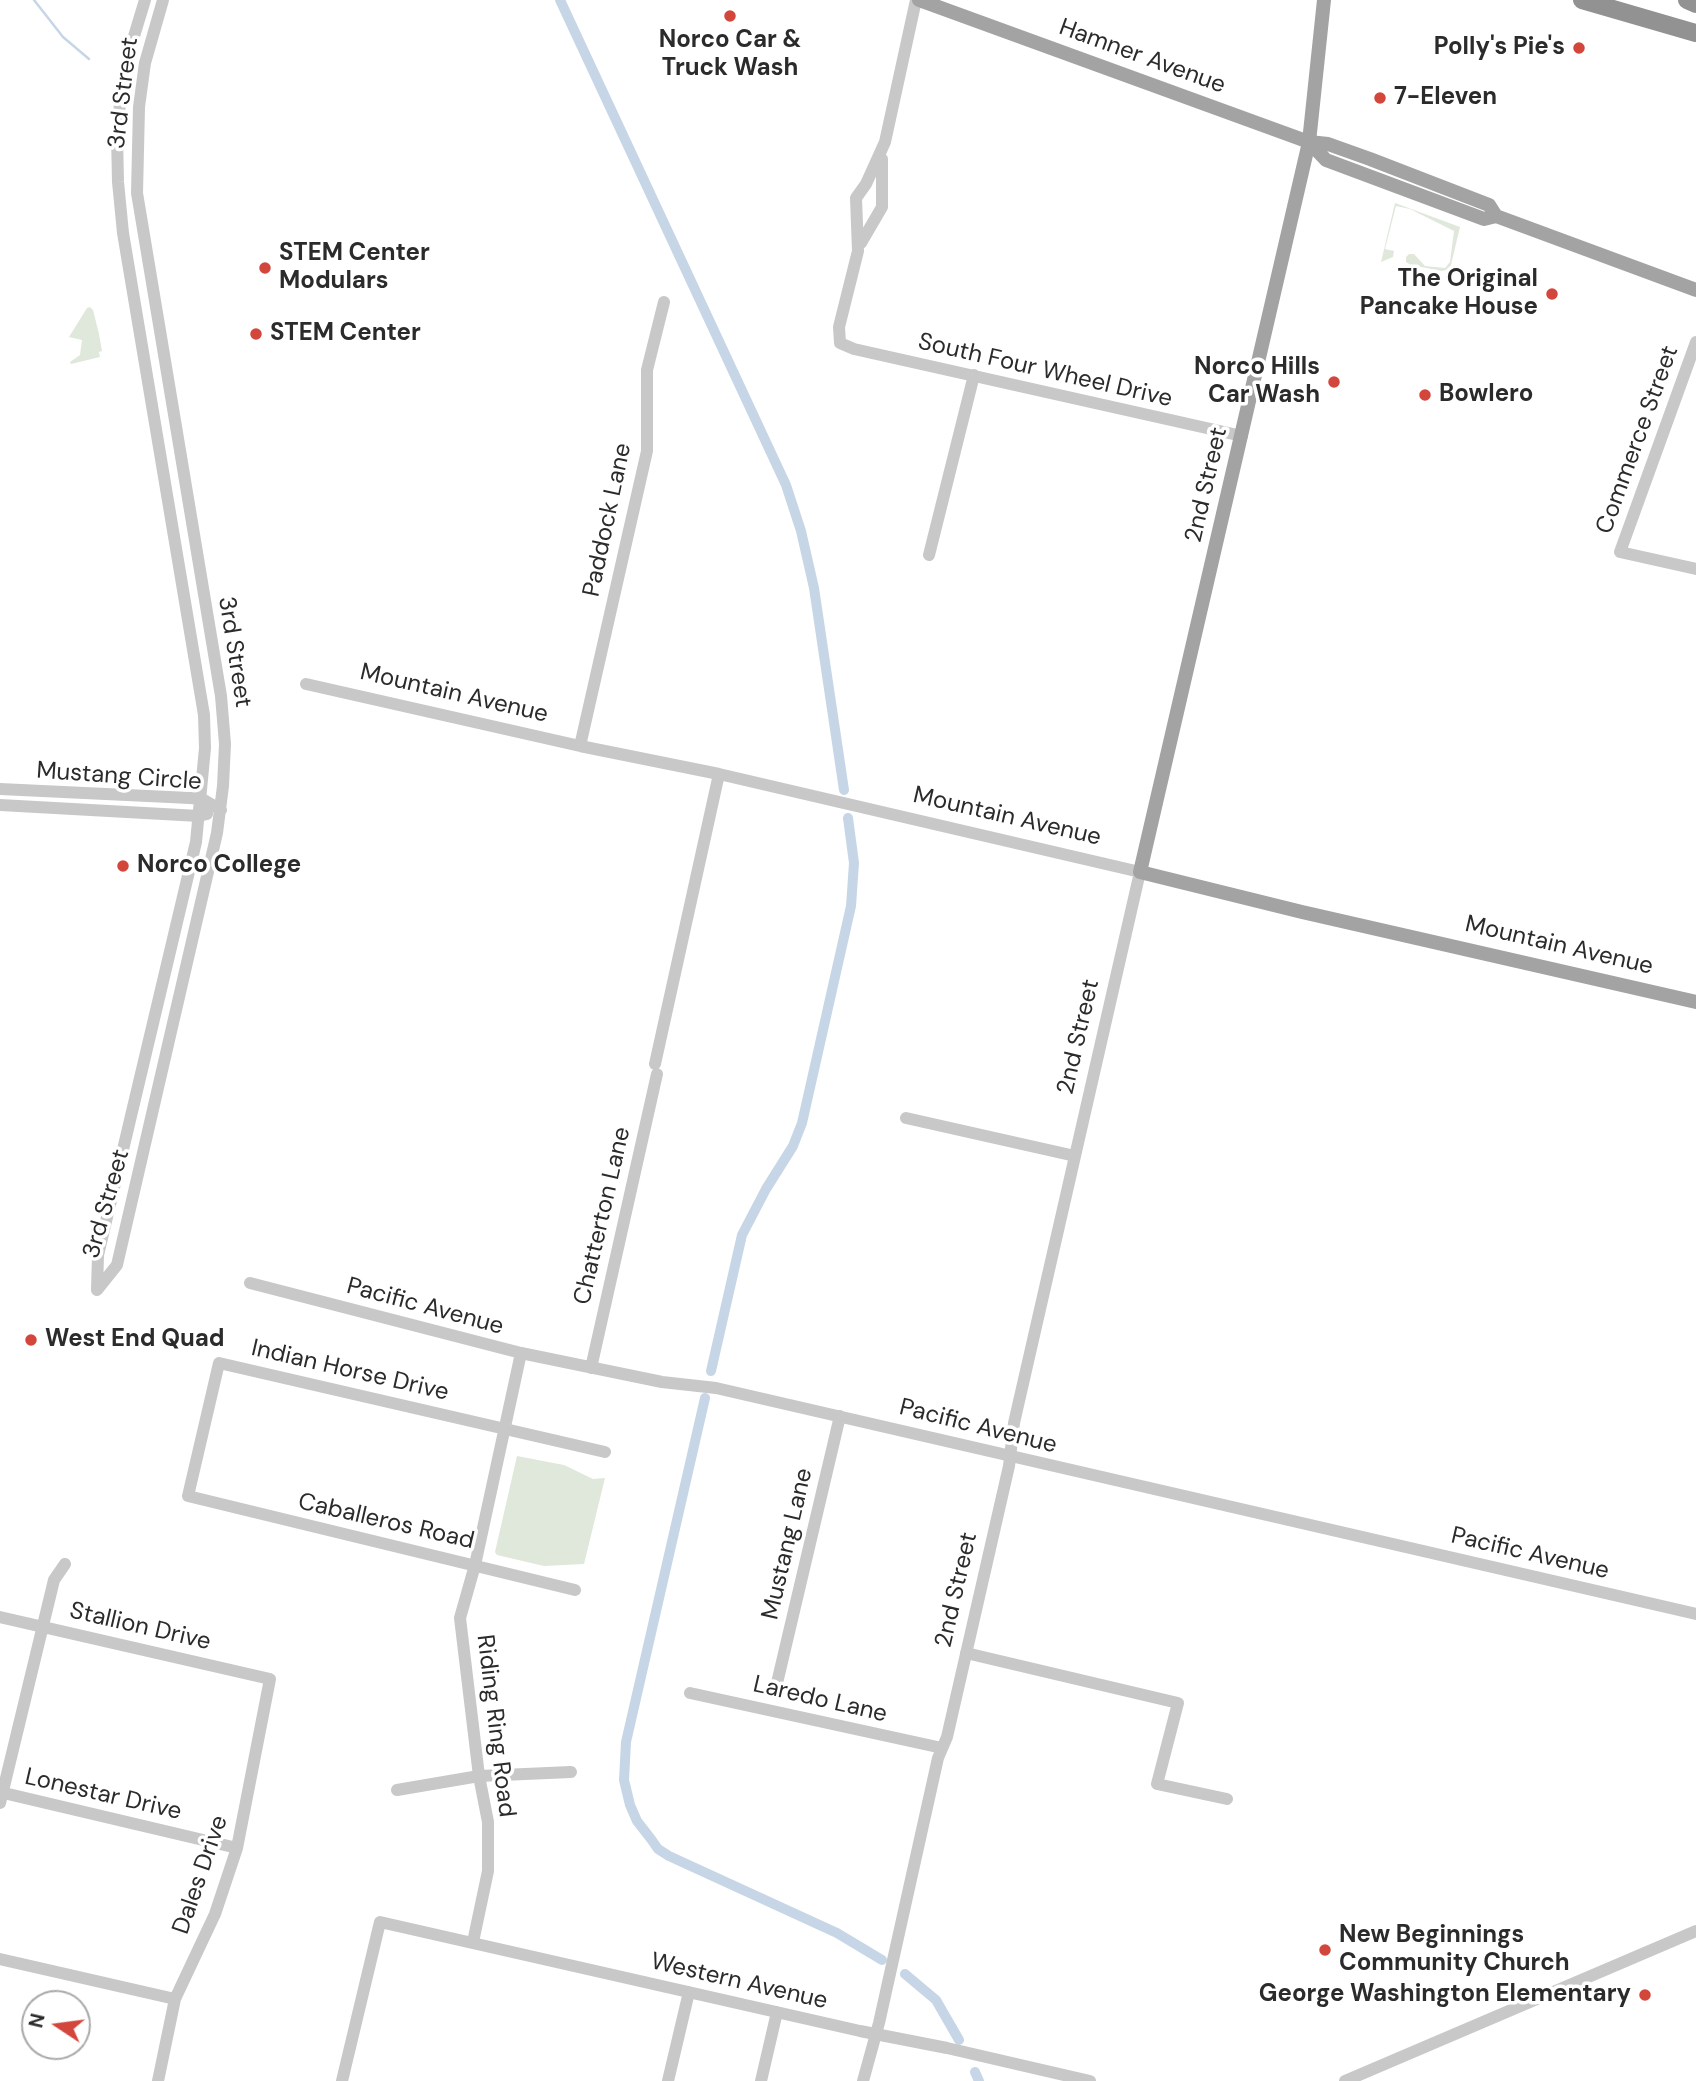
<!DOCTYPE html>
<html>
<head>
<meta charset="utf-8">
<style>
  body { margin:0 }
  #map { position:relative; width:1696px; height:2081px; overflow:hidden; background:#fff; font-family:"DM Sans",sans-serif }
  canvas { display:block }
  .north { position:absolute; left:21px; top:1990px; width:70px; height:70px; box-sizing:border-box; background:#fff; border:2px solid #aaa; border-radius:50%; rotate:283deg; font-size:19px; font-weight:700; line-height:28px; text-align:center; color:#2b2b2b }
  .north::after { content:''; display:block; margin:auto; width:24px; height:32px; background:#d3463c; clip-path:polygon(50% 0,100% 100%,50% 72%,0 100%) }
</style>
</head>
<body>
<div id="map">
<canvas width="1696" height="2081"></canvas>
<div class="north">N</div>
</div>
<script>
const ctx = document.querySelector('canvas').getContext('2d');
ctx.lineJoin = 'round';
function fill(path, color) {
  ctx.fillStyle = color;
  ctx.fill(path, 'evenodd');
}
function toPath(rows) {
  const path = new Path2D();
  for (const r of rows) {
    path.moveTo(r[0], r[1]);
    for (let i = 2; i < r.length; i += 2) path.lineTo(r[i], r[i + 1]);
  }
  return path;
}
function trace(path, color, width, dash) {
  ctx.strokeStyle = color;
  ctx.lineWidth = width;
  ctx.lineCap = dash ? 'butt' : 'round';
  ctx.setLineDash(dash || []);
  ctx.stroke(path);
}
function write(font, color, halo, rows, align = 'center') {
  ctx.font = font + ' "DM Sans",sans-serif';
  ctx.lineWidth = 7;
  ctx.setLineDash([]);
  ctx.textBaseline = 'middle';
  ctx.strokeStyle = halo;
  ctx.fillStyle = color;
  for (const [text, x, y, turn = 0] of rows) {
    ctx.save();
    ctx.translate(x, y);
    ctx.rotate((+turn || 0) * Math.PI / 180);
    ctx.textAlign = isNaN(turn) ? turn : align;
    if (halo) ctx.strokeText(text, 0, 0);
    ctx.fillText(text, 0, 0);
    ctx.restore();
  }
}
const green = toPath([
  [1395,203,1460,227,1450,269,1442,271,1411,265,1406,262,1406,257,1409,254,1414,254,1425,266,1445,268,1450,262,1454,231,1410,209,1396,206,1385,249,1394,251,1393,257,1381,262],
  [90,307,93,310,99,334,102,351,99,352,100,357,71,364,70,362,80,355,82,340,69,337,87,308],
  [517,1456,564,1465,593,1479,605,1478,584,1564,544,1566,497,1555,495,1552]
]);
const stream = toPath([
  [34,0,63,37,89,59]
]);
const canal = toPath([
  [560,0,786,485,801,531,814,588,844,790],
  [711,1371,742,1235,766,1189,793,1146,802,1123,851,906,854,863,848,818],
  [705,1398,626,1742,624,1780,630,1805,637,1821,651,1839,658,1849,669,1856,837,1933,882,1960],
  [905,1974,936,2000,959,2040],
  [975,2072,979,2081]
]);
const minor = toPath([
  [916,0,885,142,866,184,856,198,858,251,839,327,840,343,854,349,1242,436],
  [861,243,882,207,882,159],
  [1696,342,1620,552,1696,569],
  [929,555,974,375],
  [306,684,580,746,719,774,1140,872,1014,1423,1009,1466,947,1737,938,1758,879,2023,863,2081],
  [580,746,647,451,647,370,664,302],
  [0,789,190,798,202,799,221,810],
  [0,805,199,816,207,814],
  [655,1064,719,774],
  [906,1118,1075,1156],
  [250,1283,521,1353,662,1382,716,1388,1696,1614],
  [97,1290,117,1265,217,833,223,786,225,744,221,696,137,193,139,107,145,63,163,0],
  [97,1290,98,1255,196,842,205,748,204,715,123,233,118,182,117,135,120,103,128,56,145,0],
  [591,1368,657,1074],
  [575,1590,188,1496,219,1363,605,1452],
  [0,1617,270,1679,237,1848,215,1914,175,1999,158,2081],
  [966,1653,1178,1703,1157,1784,1227,1799],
  [777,1683,840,1416],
  [690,1693,942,1748],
  [397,1790,479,1776,571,1772],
  [0,1792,237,1848],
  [0,1803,54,1580,65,1564],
  [473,1942,488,1871,488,1822,479,1776,460,1618,475,1565,521,1353],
  [0,1959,175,1999],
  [342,2081,380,1922,860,2031,947,2048,1090,2081],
  [668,2081,689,1992],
  [761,2081,777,2012],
  [1345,2081,1696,1931]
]);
const major = toPath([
  [919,0,1309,142,1328,144,1370,159,1489,205,1496,216,1696,290],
  [1324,0,1309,142,1140,872,1302,912,1696,1002],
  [1309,142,1326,160,1484,219,1496,216]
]);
const highway = toPath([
  [1582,0,1696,33],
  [1687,0,1696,4]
]);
const markers = [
  [730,16,7,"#d3463c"],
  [1579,48,7,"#d3463c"],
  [1380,98,7,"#d3463c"],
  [265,268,7,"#d3463c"],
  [1552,294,7,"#d3463c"],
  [256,334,7,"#d3463c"],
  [1334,382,7,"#d3463c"],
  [1425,395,7,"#d3463c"],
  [123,866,7,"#d3463c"],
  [31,1340,7,"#d3463c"],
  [1325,1950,7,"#d3463c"],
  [1645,1995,7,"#d3463c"]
];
const poiNames = [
  ["Norco Car &",730,41,"center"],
  ["Truck Wash",730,69,"center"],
  ["Polly's Pie's",1565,48,"right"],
  ["7-Eleven",1394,98],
  ["STEM Center",279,254],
  ["Modulars",279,282],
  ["The Original",1538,280,"right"],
  ["Pancake House",1538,308,"right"],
  ["STEM Center",270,334],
  ["Norco Hills",1320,368,"right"],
  ["Car Wash",1320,396,"right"],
  ["Bowlero",1439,395],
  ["Norco College",137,866],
  ["West End Quad",45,1340],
  ["New Beginnings",1339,1936],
  ["Community Church",1339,1964],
  ["George Washington Elementary",1631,1995,"right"]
];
const streetNames = [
  ["Hamner Avenue",1142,57,20],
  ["3rd Street",124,93,-83],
  ["South Four Wheel Drive",1045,371,13],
  ["Commerce Street",1638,440,-70],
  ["2nd Street",1207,485,-77],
  ["Paddock Lane",608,520,-78],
  ["3rd Street",234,652,81],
  ["Mountain Avenue",454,694,13],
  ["Mustang Circle",119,777,4],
  ["Mountain Avenue",1007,817,13],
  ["Mountain Avenue",1559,946,13],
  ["2nd Street",1079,1037,-77],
  ["3rd Street",107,1204,-74],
  ["Chatterton Lane",603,1216,-77],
  ["Pacific Avenue",425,1307,15],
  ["Indian Horse Drive",350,1371,13],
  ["Pacific Avenue",978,1427,14],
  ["Caballeros Road",386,1522,13],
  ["Mustang Lane",788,1544,-77],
  ["Pacific Avenue",1530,1554,13],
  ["2nd Street",957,1590,-77],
  ["Stallion Drive",140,1627,13],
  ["Laredo Lane",820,1700,13],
  ["Riding Ring Road",495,1726,83],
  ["Lonestar Drive",103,1795,13],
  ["Dales Drive",201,1875,-71],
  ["Western Avenue",739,1982,13]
];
fill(green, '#dfe8da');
trace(stream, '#c7d6e6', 2.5);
trace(canal, '#c7d6e6', 10);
trace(minor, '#c8c8c8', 12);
trace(major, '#a3a3a3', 14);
trace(highway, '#929292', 18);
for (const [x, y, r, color] of markers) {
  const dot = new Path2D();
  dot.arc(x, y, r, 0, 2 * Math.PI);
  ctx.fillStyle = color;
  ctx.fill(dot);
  trace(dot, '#fff', 2.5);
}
write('bold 24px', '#2b2b2b', '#fff', poiNames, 'left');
write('24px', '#2b2b2b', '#fff', streetNames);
</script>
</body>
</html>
